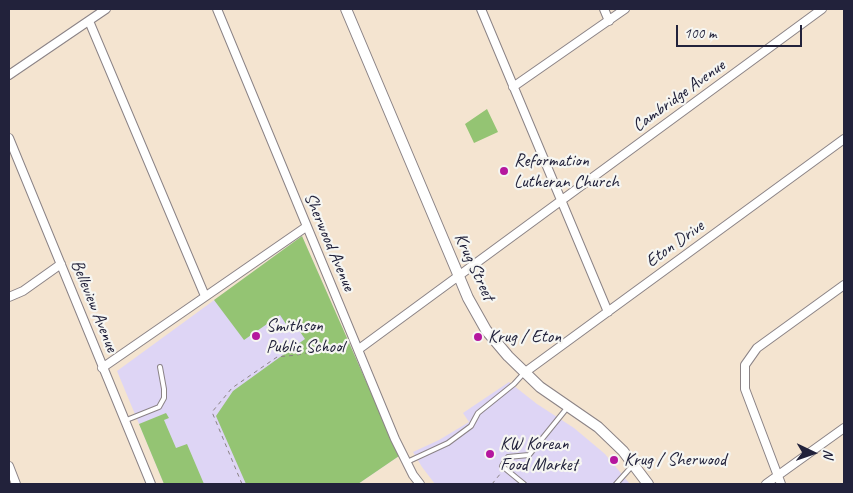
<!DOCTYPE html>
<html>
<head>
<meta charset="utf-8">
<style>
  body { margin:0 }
  #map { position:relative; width:853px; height:493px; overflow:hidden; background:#f4e4d0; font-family:Caveat,sans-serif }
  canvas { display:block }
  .frame { position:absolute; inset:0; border:10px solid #22223b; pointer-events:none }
  .north { position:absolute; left:788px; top:428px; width:50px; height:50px; -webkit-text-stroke:4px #f6f6f2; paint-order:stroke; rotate:93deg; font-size:14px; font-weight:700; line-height:20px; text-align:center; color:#22223b }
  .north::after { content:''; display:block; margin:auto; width:18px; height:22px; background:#22223b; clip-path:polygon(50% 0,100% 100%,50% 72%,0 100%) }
  .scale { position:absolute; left:676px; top:25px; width:126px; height:22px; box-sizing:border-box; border:2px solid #22223b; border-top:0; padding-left:6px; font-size:15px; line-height:18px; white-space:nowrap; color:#22223b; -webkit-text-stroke:4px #f6f6f2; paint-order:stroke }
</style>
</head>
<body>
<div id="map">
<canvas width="853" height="493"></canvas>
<div class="frame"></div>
<div class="north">N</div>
<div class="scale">100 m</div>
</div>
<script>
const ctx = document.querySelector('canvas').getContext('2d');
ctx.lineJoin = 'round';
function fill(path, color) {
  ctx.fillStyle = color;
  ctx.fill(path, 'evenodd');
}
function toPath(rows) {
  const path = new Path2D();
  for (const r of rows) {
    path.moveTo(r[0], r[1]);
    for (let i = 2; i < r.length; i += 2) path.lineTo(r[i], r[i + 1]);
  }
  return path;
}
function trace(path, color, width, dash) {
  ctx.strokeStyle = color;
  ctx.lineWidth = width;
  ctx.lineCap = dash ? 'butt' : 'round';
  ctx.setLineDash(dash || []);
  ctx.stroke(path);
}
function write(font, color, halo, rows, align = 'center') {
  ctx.font = font + ' Caveat,sans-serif';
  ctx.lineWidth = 4.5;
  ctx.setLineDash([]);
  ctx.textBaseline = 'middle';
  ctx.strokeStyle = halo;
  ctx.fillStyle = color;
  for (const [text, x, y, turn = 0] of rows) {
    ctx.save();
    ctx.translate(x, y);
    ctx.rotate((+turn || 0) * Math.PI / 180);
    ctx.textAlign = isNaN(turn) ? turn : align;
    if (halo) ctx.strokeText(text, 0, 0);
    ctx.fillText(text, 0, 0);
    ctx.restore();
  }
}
const built = toPath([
  [302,236,399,456,358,484,164,484,117,371],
  [509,382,537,404,574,428,605,454,630,484,435,484,422,467,413,452,439,440,469,422,463,413]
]);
const green = toPath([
  [487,109,498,132,474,143,465,124],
  [302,236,399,456,358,484,246,484,216,416,233,391,305,339,294,323,288,327,280,315,244,340,214,300],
  [166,413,169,418,164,420,176,448,187,444,204,484,164,484,139,424]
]);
const path = toPath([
  [242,484,212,412,232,388,277,357,297,355,346,345],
  [492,484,501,473]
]);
const service = toPath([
  [124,421,159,407,164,398,164,389,160,367],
  [407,462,448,443,471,426,478,413,514,384,524,373],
  [524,484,502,466,505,461,508,457,529,455,567,408],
  [616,484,633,465]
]);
const minor = toPath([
  [217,9,395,439,413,475,420,484],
  [481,9,608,312],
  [604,9,609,21],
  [89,21,205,296],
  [9,75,106,9],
  [513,87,625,9],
  [9,138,151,484],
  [9,297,23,291,61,264],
  [359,349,822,9],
  [102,368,306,227],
  [524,373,844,139],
  [9,466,16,484],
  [766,484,844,428],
  [781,484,745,389,745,365,757,348,844,285]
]);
const tertiary = toPath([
  [346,9,455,267,468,298,486,330,508,356,540,387,598,427,623,451,648,484]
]);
const markers = [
  [504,171,5,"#b5179e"],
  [256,336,5,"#b5179e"],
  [478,337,5,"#b5179e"],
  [490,454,5,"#b5179e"],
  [614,460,5,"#b5179e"]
];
const streetNames = [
  ["Cambridge Avenue",679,96,-36],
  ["Sherwood Avenue",329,242,67],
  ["Eton Drive",675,244,-36],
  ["Krug Street",474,267,65],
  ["Belleview Avenue",94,306,68]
];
const poiNames = [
  ["Reformation",514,161],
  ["Lutheran Church",514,182],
  ["Smithson",266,326],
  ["Public School",266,347],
  ["Krug / Eton",488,337],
  ["KW Korean",500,444],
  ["Food Market",500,465],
  ["Krug / Sherwood",624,460]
];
fill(built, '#ded5f5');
fill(green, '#94c473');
trace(service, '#8b8386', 6);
trace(minor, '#8b8386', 10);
trace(tertiary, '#8b8386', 12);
trace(path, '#8b8386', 1, [4, 4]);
trace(service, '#fff', 4);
trace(minor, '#fff', 8);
trace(tertiary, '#fff', 10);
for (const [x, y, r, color] of markers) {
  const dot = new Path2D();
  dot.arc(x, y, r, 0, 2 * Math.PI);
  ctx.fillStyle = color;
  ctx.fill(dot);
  trace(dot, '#f6f6f2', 2);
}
write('18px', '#22223b', '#f6f6f2', streetNames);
write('18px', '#22223b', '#f6f6f2', poiNames, 'left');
</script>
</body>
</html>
